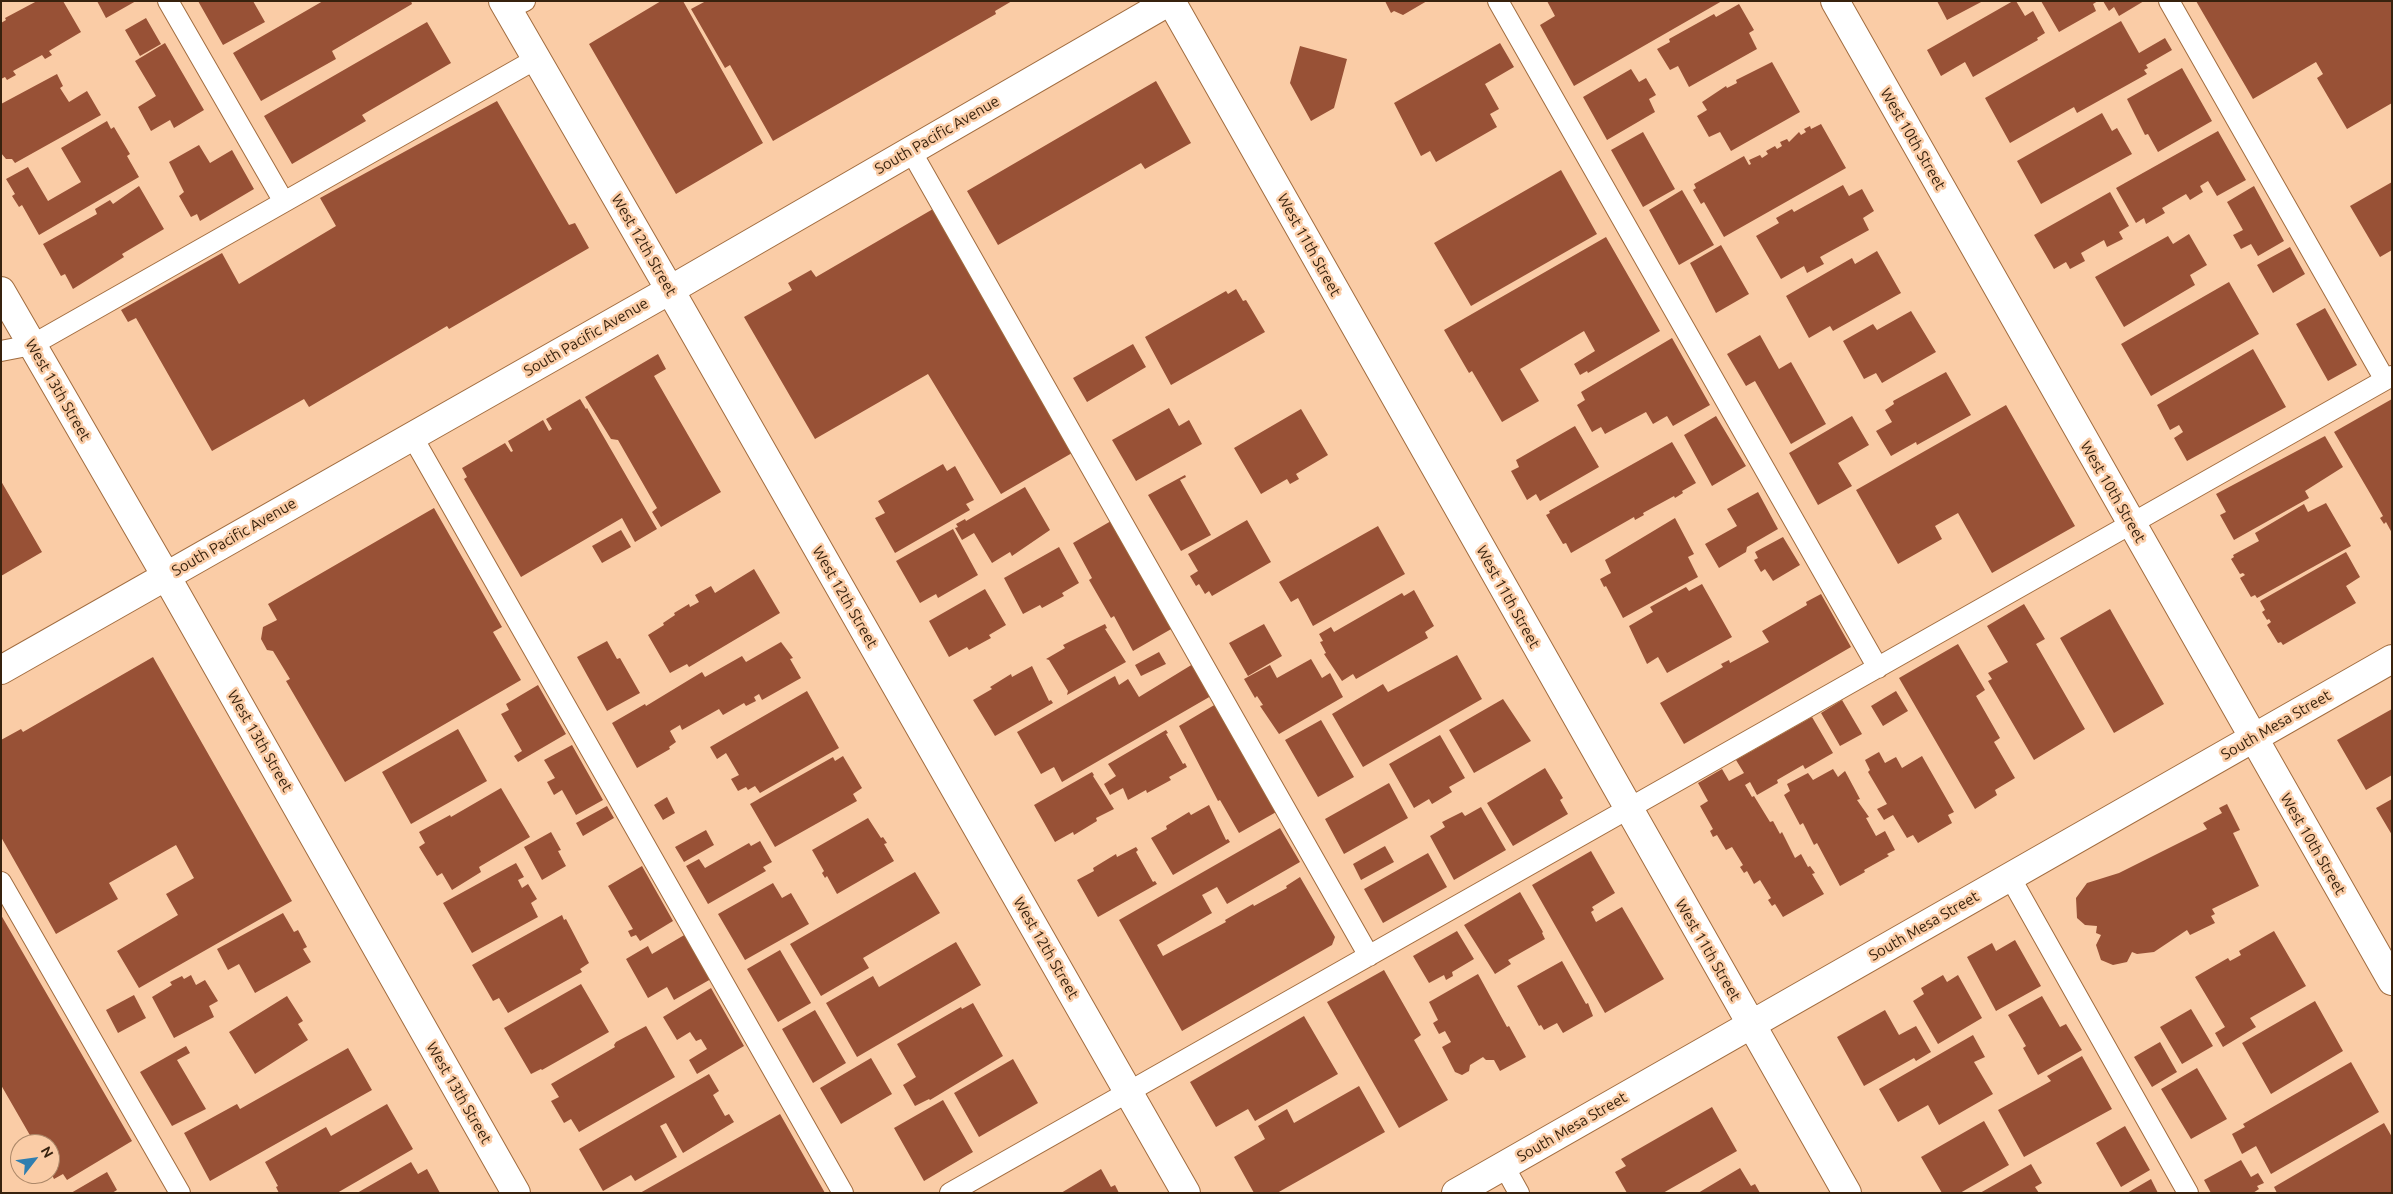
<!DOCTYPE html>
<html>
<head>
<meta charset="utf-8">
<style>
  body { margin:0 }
  #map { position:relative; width:2393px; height:1194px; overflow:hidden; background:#facca6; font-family:Ubuntu,sans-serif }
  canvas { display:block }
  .frame { position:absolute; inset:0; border:2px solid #37220e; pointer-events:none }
  .north { position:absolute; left:10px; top:1134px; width:50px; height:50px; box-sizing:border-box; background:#facca6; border:1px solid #ac8869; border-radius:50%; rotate:60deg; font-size:14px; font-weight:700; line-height:20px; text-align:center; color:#37220e }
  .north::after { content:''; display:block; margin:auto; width:18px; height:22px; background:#2f7eaf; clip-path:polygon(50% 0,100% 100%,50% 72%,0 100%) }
</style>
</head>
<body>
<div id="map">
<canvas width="2393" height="1194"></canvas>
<div class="frame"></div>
<div class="north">N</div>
</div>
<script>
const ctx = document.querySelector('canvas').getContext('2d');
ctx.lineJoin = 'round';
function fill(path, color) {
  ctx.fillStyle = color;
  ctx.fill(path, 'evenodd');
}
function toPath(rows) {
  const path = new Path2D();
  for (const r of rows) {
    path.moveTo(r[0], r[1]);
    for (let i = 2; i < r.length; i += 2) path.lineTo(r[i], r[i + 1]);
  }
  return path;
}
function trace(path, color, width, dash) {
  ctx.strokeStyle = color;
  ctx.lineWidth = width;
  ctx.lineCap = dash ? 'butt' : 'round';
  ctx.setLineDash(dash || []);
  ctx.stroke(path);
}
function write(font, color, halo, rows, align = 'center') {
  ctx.font = font + ' Ubuntu,sans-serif';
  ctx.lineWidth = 5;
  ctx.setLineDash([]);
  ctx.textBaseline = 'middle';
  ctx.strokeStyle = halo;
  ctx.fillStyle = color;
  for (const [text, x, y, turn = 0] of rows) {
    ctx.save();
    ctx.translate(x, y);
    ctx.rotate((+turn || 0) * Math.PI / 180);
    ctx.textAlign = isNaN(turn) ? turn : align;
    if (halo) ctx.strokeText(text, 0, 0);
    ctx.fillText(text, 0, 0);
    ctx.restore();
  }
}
const building = toPath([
  [37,1,63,1,81,32,49,51,52,55,45,59,42,55,13,71,16,75,7,80,5,77,1,79,1,23,6,20,5,18],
  [97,1,136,1,106,18],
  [198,1,253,1,265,22,223,45],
  [323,1,411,1,412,4,332,51,336,59,261,101,233,53],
  [661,1,683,1,763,143,676,194,589,44],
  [706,1,1012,1,995,11,996,14,773,141,730,65,725,68,691,9],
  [1385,1,1427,1,1403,15,1394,11,1391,13],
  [1547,1,1722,1,1574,86,1540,25,1555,16],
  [1937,1,1983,1,1947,20],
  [2013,1,2016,1,2025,16,2033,11,2045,33,2037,38,2038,40,1973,77,1965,62,1941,76,1927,50],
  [2041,1,2098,1,2093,4,2096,11,2059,32],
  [2103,1,2144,1,2119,16,2114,7,2109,11],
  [2196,1,2392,1,2392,103,2347,129,2317,78,2323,74,2316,62,2253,99],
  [1739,4,1754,30,1749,33,1757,49,1689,87,1678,66,1670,70,1657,49,1670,42,1669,39,1714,14,1716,17],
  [146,18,161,44,140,56,125,30],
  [2121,21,2139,53,2165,38,2172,50,2146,65,2148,68,2144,70,2147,74,2077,113,2074,107,2010,143,1985,98],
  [427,22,451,63,362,115,366,121,292,164,264,116],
  [165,43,204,110,174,128,170,120,151,131,138,107,156,96,135,61],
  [1500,43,1514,67,1485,84,1499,109,1490,114,1497,127,1436,162,1430,151,1421,156,1394,103],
  [1300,46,1347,59,1334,108,1311,121,1290,83],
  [1772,62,1800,112,1731,151,1720,132,1709,137,1697,116,1707,110,1702,102,1726,86,1727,88,1737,83,1736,80],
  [2182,68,2212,121,2158,152,2148,134,2145,135,2127,99],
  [1631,69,1639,82,1646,78,1656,95,1649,99,1655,112,1607,140,1583,97],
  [57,74,63,86,60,88,69,102,87,91,101,115,15,163,12,159,6,159,1,153,1,104],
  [1156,81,1191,143,1145,169,1141,163,998,245,967,191],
  [497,101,569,225,575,223,589,248,449,329,447,326,309,407,304,399,212,451,136,318,128,322,121,310,222,253,239,284,336,226,320,198],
  [2102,113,2112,131,2117,128,2132,154,2041,204,2017,161],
  [107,121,111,129,114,127,130,154,127,156,139,177,39,235,22,205,19,207,12,196,15,194,6,179,28,167,48,201,81,182,61,148],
  [1821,124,1846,168,1724,237,1704,202,1701,204,1693,190,1696,188,1694,184,1744,156,1749,165,1751,164,1749,160,1760,155,1762,158,1768,154,1766,151,1775,146,1777,149,1782,146,1780,142,1787,139,1789,142,1799,132,1801,135,1806,132,1804,129,1810,126,1811,129],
  [2218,131,2246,180,2217,196,2208,181,2200,186,2203,192,2190,200,2186,194,2162,208,2165,213,2146,224,2144,218,2136,223,2116,188],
  [1643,132,1675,189,1643,207,1611,150],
  [199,145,210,163,232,150,254,189,200,221,197,214,191,217,179,196,184,192,169,162],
  [1561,170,1597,234,1471,306,1434,243],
  [2392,182,2392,250,2380,257,2350,206],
  [1843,185,1849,196,1862,189,1874,211,1863,218,1869,230,1820,257,1824,264,1807,273,1804,266,1781,279,1756,236,1779,223,1776,218,1792,209,1794,212],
  [139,186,164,229,122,254,124,257,73,289,65,274,61,276,43,244,97,214,95,209,110,200,113,204],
  [2254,186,2284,241,2258,256,2251,244,2241,249,2233,235,2243,230,2227,202],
  [1682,190,1714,245,1679,265,1649,210],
  [2110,192,2129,226,2119,232,2123,239,2107,247,2104,240,2081,253,2085,261,2070,269,2066,262,2054,269,2034,235],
  [933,209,1072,453,1001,494,928,374,815,439,744,317,792,290,788,283,811,270,816,277],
  [2189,234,2207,265,2190,275,2195,285,2124,327,2095,277,2168,236,2173,244],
  [1606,237,1660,331,1588,373,1587,371,1580,375,1574,364,1595,351,1584,331,1520,369,1539,401,1502,422,1472,371,1469,373,1444,330],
  [1721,245,1749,294,1716,313,1690,263],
  [2290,247,2305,274,2273,293,2257,265],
  [1877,251,1901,293,1833,331,1830,326,1809,338,1786,296,1852,258,1855,264],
  [2229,282,2259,334,2151,396,2121,344],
  [1236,289,1243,301,1246,300,1265,332,1171,385,1145,337,1226,291,1228,294],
  [2325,308,2357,365,2328,381,2296,324],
  [1911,311,1936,352,1882,383,1876,373,1864,379,1843,341,1873,324,1877,330],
  [1760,335,1779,369,1791,362,1826,424,1791,444,1755,381,1746,386,1727,354],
  [1672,338,1710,405,1673,426,1667,416,1653,424,1646,412,1605,434,1601,427,1592,432,1577,405,1585,400,1581,392],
  [1133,344,1146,367,1087,402,1073,378],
  [2253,349,2286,407,2187,461,2174,438,2183,432,2179,425,2170,430,2157,405],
  [658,354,666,369,654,376,721,492,661,527,652,512,657,508,618,440,611,439,585,397],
  [1946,372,1971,415,1917,445,1916,442,1891,456,1876,431,1892,422,1885,410,1894,404,1893,401],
  [580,399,586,409,587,408,657,529,635,542,622,518,521,577,464,479,467,477,462,468,505,443,511,452,513,451,508,441,543,420,549,431,552,429,546,419],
  [2392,399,2392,533,2386,522,2384,524,2380,518,2383,516,2371,495,2334,432],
  [2006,405,2075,526,1992,573,1958,513,1935,526,1942,539,1898,564,1856,490],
  [1169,408,1179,426,1189,420,1202,444,1136,481,1112,440],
  [1301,409,1328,455,1296,474,1299,479,1290,484,1287,479,1261,494,1234,448],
  [1716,416,1746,466,1712,486,1684,435],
  [1852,416,1869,445,1838,463,1852,486,1818,505,1789,453],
  [1575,426,1599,467,1540,501,1536,494,1527,500,1511,471,1519,467,1516,460],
  [2325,436,2343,467,2305,491,2309,498,2234,540,2220,515,2226,512,2216,494],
  [1672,442,1696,483,1682,491,1683,493,1675,498,1674,496,1643,513,1644,515,1635,520,1634,517,1571,553,1566,543,1563,544,1546,515,1550,513,1549,511],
  [943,464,947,471,955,466,974,500,966,504,970,510,895,553,875,518,885,513,878,501],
  [1185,475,1186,477,1180,480,1211,535,1181,551,1148,495],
  [1,481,42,552,1,576],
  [1025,487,1050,530,1012,556,1010,552,992,563,974,533,962,540,955,528,958,527,956,524,965,519,966,521],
  [1758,492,1778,529,1747,547,1746,552,1719,568,1705,544,1737,526,1727,509],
  [2326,503,2351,546,2257,598,2255,595,2251,597,2240,578,2245,575,2243,573,2240,574,2231,559,2234,557,2233,555,2259,541,2255,533,2304,504,2308,512],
  [434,508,502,627,493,632,521,680,345,782,286,681,290,679,273,651,267,650,261,639,263,627,277,620,268,604],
  [1675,518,1694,554,1688,557,1698,577,1623,618,1606,586,1604,587,1600,579,1611,573,1605,560],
  [1247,520,1271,562,1212,596,1209,591,1205,594,1199,584,1196,586,1190,576,1198,571,1188,554],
  [1111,521,1173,628,1133,651,1114,616,1111,618,1089,580,1092,578,1073,543],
  [1378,526,1405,574,1313,626,1298,598,1291,602,1279,582],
  [953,529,978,575,938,598,936,594,920,603,896,561],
  [621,530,631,547,602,563,592,546],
  [1783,537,1800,565,1773,581,1765,569,1761,572,1754,560,1758,558,1755,552],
  [1059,547,1079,583,1062,593,1064,596,1042,608,1040,605,1023,614,1004,578],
  [2346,552,2360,577,2346,586,2356,603,2283,645,2281,642,2278,643,2267,625,2271,622,2269,619,2267,620,2262,612,2265,610,2260,601],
  [754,569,780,613,689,667,687,664,670,673,648,635,664,625,663,623,675,615,674,613,689,604,690,607,699,602,695,595,711,586,715,593],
  [1702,584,1732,637,1667,673,1658,657,1647,664,1629,626,1653,612,1650,607,1686,587,1689,591],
  [985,589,1006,625,989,635,991,638,969,650,967,647,949,657,929,621],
  [1414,590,1434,626,1425,632,1428,638,1356,679,1353,674,1342,681,1324,654,1326,653,1320,642,1323,641,1319,634,1331,627,1334,632,1402,593,1404,596],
  [1821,594,1851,647,1684,744,1660,703,1723,667,1721,664,1729,660,1730,663,1769,642,1762,631,1807,605,1806,602],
  [2024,604,2045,639,2036,644,2085,729,2034,760,1988,681,1992,679,1988,673,2008,662,1987,626],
  [2110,609,2164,704,2114,733,2060,638],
  [1105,624,1107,628,1105,629,1126,662,1067,695,1068,691,1049,660,1046,659,1065,648,1063,645],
  [1264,624,1282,656,1248,676,1229,643],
  [607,641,617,659,620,658,640,693,607,711,577,657],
  [781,642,793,658,790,659,801,678,762,700,759,694,754,697,756,701,746,706,744,703,723,715,719,709,682,730,680,725,670,731,676,742,669,747,670,749,637,768,612,723,645,704,646,706,702,672,705,677,742,656,746,662],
  [1958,644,1985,690,1976,696,2000,738,1994,742,2015,778,1995,790,1997,795,1975,809,1899,678],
  [1159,652,1166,664,1141,676,1135,665],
  [1457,655,1482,699,1363,767,1332,714,1383,684,1388,692],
  [153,657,292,901,139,988,117,951,178,915,166,894,194,878,176,845,109,883,118,899,56,934,1,837,1,740,21,729,23,732],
  [1311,659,1322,678,1330,673,1343,697,1279,734,1260,706,1263,705,1257,696,1255,698,1244,679,1270,665,1277,678],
  [1193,664,1211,696,1062,782,1054,767,1041,774,1017,732,1115,676,1119,685,1128,679,1139,697],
  [1032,666,1049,701,1051,700,1053,703,995,736,973,700,992,689,990,687,1011,674,1012,677],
  [538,685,566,734,518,762,514,756,522,751,501,714,509,710,506,704],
  [807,691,839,748,760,793,755,786,748,790,746,787,738,791,731,779,739,775,726,753,717,759,710,747],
  [1896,691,1908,711,1883,726,1871,706],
  [1503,699,1531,741,1474,773,1449,730],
  [1842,700,1862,734,1840,746,1821,713],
  [1216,704,1278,811,1239,833,1220,800,1218,801,1179,726],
  [2392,709,2392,775,2366,790,2337,740],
  [1812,717,1833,753,1805,769,1803,765,1777,780,1778,783,1757,795,1750,782,1745,785,1752,797,1754,796,1770,822,1773,821,1780,834,1782,832,1795,858,1801,854,1808,867,1810,866,1815,873,1812,874,1824,894,1783,917,1775,904,1772,906,1768,900,1771,898,1760,880,1754,884,1747,871,1744,873,1740,867,1743,865,1732,847,1726,850,1717,835,1713,837,1710,831,1713,829,1700,806,1708,801,1698,783,1722,769,1729,781,1744,773,1736,760],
  [1321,720,1354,777,1318,797,1285,740],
  [458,729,487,781,411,824,382,772],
  [1166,730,1168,733,1166,734,1183,764,1185,763,1187,767,1169,777,1171,780,1147,793,1146,790,1128,800,1123,788,1110,795,1104,784,1116,776,1108,764],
  [1440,735,1465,778,1449,787,1452,792,1432,804,1429,799,1414,808,1389,764],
  [572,745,603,800,576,815,562,790,554,795,547,782,555,778,544,760],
  [1879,752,1885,763,1896,757,1902,768,1922,756,1954,812,1948,815,1952,823,1918,843,1913,835,1907,838,1893,815,1884,820,1877,809,1887,804,1868,772,1870,770,1865,760],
  [843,756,862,788,853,794,857,801,775,847,750,804,833,757,835,761],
  [1545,768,1563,798,1560,800,1568,814,1513,846,1487,803],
  [1833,769,1838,777,1845,771,1860,799,1857,800,1869,817,1866,818,1876,836,1885,831,1895,850,1887,854,1889,856,1864,870,1865,872,1840,886,1817,843,1814,845,1803,823,1800,825,1784,795,1790,791,1787,784,1808,773,1813,780],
  [1092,772,1094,775,1093,776,1114,809,1096,818,1097,821,1074,835,1073,832,1055,842,1034,805],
  [1389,783,1408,818,1344,854,1325,819],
  [501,788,530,837,479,867,481,872,452,890,442,873,437,876,419,847,425,843,419,832,450,815,451,817],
  [667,797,675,813,663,820,654,805],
  [2392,799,2392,835,2376,808],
  [2227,804,2240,830,2233,833,2259,886,2212,909,2215,914,2211,916,2215,923,2190,935,2187,930,2154,952,2137,954,2132,952,2127,962,2113,965,2101,960,2096,945,2101,935,2096,933,2097,926,2085,925,2077,918,2076,898,2087,883,2119,873,2207,829,2203,823,2222,813,2219,808],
  [1209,805,1226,840,1228,839,1230,842,1173,875,1151,838,1167,829,1166,826,1189,812,1191,815],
  [607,806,614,818,583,836,576,823],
  [1481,807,1506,850,1454,880,1430,836,1445,827,1442,822,1462,812,1465,816],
  [868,818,881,838,883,837,887,843,884,844,894,861,837,894,827,876,825,878,822,873,824,871,812,850],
  [1280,828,1300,862,1227,904,1217,887,1202,895,1212,913,1157,945,1163,956,1226,922,1225,920,1253,904,1254,906,1287,888,1286,886,1300,877,1335,937,1332,945,1182,1031,1119,920],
  [706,830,714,845,684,862,675,847],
  [551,832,561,850,558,851,566,866,542,880,524,847],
  [760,841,772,862,763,867,766,871,708,904,686,866,699,859,705,868,749,843,751,846],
  [1385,846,1394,862,1361,880,1353,864],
  [1136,847,1138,850,1136,852,1153,882,1155,881,1157,884,1098,917,1077,880,1094,871,1093,868,1116,854,1117,857],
  [1591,851,1615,893,1592,907,1594,910,1591,912,1596,922,1622,907,1664,979,1605,1013,1532,885],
  [1428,853,1447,887,1383,923,1364,889],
  [516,863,524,877,518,880,522,888,528,884,537,899,531,903,538,917,472,953,443,903],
  [642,866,673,921,640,941,636,935,631,937,628,931,633,929,608,886],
  [915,872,940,913,863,958,869,968,821,996,790,944],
  [773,883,782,898,791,893,809,924,745,960,718,914],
  [1520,892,1543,932,1542,933,1545,939,1508,960,1511,964,1495,974,1464,925],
  [283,913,294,932,298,930,307,947,303,949,311,962,255,993,239,964,228,970,217,949],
  [1,915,132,1141,67,1180,63,1174,54,1179,50,1171,50,1144,35,1144,1,1085],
  [562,915,564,920,566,919,589,963,580,969,582,972,508,1013,499,998,493,1001,472,965],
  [1457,931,1474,959,1452,972,1453,976,1446,980,1444,975,1429,983,1413,956],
  [2274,931,2306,986,2250,1018,2256,1027,2223,1047,2215,1033,2225,1027,2195,977,2228,958,2230,961,2241,955,2239,951],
  [686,934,711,979,674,1000,667,987,648,998,626,959,648,946,652,954],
  [2015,940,2041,986,1996,1011,1967,957,1992,943,1996,951],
  [956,942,981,985,857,1057,826,1003,873,976,879,987],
  [780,950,811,1003,778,1022,747,969],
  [1562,961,1586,1004,1588,1003,1593,1016,1563,1033,1557,1023,1544,1030,1541,1025,1539,1026,1517,986],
  [1384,970,1421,1035,1414,1040,1448,1100,1399,1128,1327,1002],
  [1478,974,1507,1027,1509,1026,1526,1057,1500,1071,1494,1060,1486,1060,1483,1057,1470,1065,1469,1071,1462,1075,1455,1072,1442,1047,1451,1042,1445,1031,1439,1034,1433,1023,1438,1020,1429,1002],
  [191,975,196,985,205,980,218,1001,209,1006,214,1017,174,1038,152,997,172,985,170,982,182,976,184,979],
  [1943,975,1947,982,1958,975,1982,1018,1938,1044,1913,1001,1924,994,1921,988],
  [581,984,609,1032,542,1070,541,1069,531,1074,504,1028],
  [711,988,744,1046,697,1074,689,1060,707,1049,701,1039,696,1041,690,1032,677,1040,663,1017],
  [134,995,146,1018,118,1033,106,1010],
  [287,996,303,1021,298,1024,308,1040,255,1074,229,1032],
  [2042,996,2060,1027,2066,1024,2082,1050,2038,1075,2023,1048,2026,1046,2008,1015],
  [2315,1001,2343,1051,2271,1094,2242,1043],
  [973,1003,1003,1056,930,1100,929,1099,915,1106,903,1085,916,1077,897,1044,961,1007,962,1009],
  [2191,1009,2213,1046,2182,1064,2160,1027],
  [815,1010,846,1063,813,1083,782,1029],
  [1885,1010,1899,1035,1916,1026,1931,1052,1916,1061,1914,1058,1864,1086,1837,1037],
  [1304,1016,1338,1074,1255,1121,1248,1109,1216,1127,1190,1082],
  [646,1026,675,1077,579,1132,571,1119,564,1123,551,1101,559,1097,551,1084,615,1047,614,1045,616,1042],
  [1973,1035,1985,1057,1974,1062,1993,1094,1939,1125,1928,1105,1898,1122,1879,1089],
  [2160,1042,2177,1072,2152,1087,2134,1057],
  [186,1046,190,1053,177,1060,206,1109,172,1126,140,1072],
  [348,1048,372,1090,210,1181,184,1133,237,1104,240,1109],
  [2082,1056,2112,1109,2024,1157,1998,1110,2051,1081,2047,1076],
  [871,1058,892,1094,841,1124,820,1088],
  [1013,1059,1038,1103,979,1137,954,1093],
  [2351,1062,2379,1112,2271,1174,2256,1146,2242,1154,2232,1134,2245,1127,2243,1124],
  [2197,1068,2227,1119,2191,1139,2161,1089],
  [709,1074,719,1091,713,1095,725,1116,729,1114,734,1122,683,1153,666,1123,660,1126,677,1157,635,1181,631,1175,603,1191,579,1149],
  [1359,1086,1385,1132,1277,1193,1254,1193,1234,1157,1265,1139,1258,1126,1287,1109,1294,1123],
  [943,1100,973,1152,924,1181,894,1128],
  [387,1104,413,1149,337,1193,279,1193,276,1187,278,1186,265,1162,326,1127,331,1136],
  [1712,1107,1737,1151,1663,1193,1627,1193,1615,1172,1626,1166,1621,1159],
  [780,1114,825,1193,640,1193],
  [1984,1121,2009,1165,1960,1193,1942,1193,1921,1157],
  [2384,1123,2392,1137,2392,1193,2277,1193,2274,1187],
  [2125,1126,2150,1170,2121,1187,2096,1143],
  [2241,1160,2251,1177,2258,1173,2264,1183,2257,1186,2259,1189,2253,1193,2211,1193,2204,1180],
  [411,1162,418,1174,427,1169,440,1193,357,1193],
  [2031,1164,2042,1183,2035,1187,2039,1193,1980,1193],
  [1740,1168,1751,1186,1755,1184,1760,1193,1698,1193],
  [1101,1169,1111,1187,1115,1185,1119,1193,1061,1193],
  [107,1172,117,1190,112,1193,71,1193],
  [2151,1179,2158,1193,2127,1193]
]);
const lane = toPath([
  [168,1,284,202],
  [1498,1,1878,668],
  [2169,1,2385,380],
  [508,9,525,1],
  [911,151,1369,956],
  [1,351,32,345,536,59],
  [412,436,843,1193],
  [2010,877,2188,1193],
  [1,882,180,1193],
  [1504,1166,1519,1193],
  [950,1193,2392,376]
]);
const street = toPath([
  [1171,1,1847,1193],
  [1835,1,2392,981],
  [670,290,1186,1193],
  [166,576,516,1193],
  [1456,1193,2392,659]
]);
const secondary = toPath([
  [503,1,670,290],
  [1,291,166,576],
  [1,670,670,290,1170,1]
]);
const streetNames = [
  ["South Pacific Avenue",937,135,-30],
  ["West 10th Street",1913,139,60],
  ["West 12th Street",644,245,60],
  ["West 11th Street",1309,245,61],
  ["South Pacific Avenue",586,337,-30],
  ["West 13th Street",58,390,60],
  ["West 10th Street",2113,492,60],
  ["South Pacific Avenue",234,537,-30],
  ["West 12th Street",845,597,60],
  ["West 11th Street",1508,597,61],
  ["South Mesa Street",2276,725,-30],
  ["West 13th Street",260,741,60],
  ["West 10th Street",2313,844,60],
  ["South Mesa Street",1924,926,-30],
  ["West 12th Street",1046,948,60],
  ["West 11th Street",1708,950,60],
  ["West 13th Street",459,1093,60],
  ["South Mesa Street",1572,1127,-30]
];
fill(building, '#985136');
trace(lane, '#a16c3f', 22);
trace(street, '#a16c3f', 30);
trace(secondary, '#a16c3f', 30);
trace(lane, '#fff', 20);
trace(street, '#fff', 28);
trace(secondary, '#fff', 28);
write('15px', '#37220e', '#facca6', streetNames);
</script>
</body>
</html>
